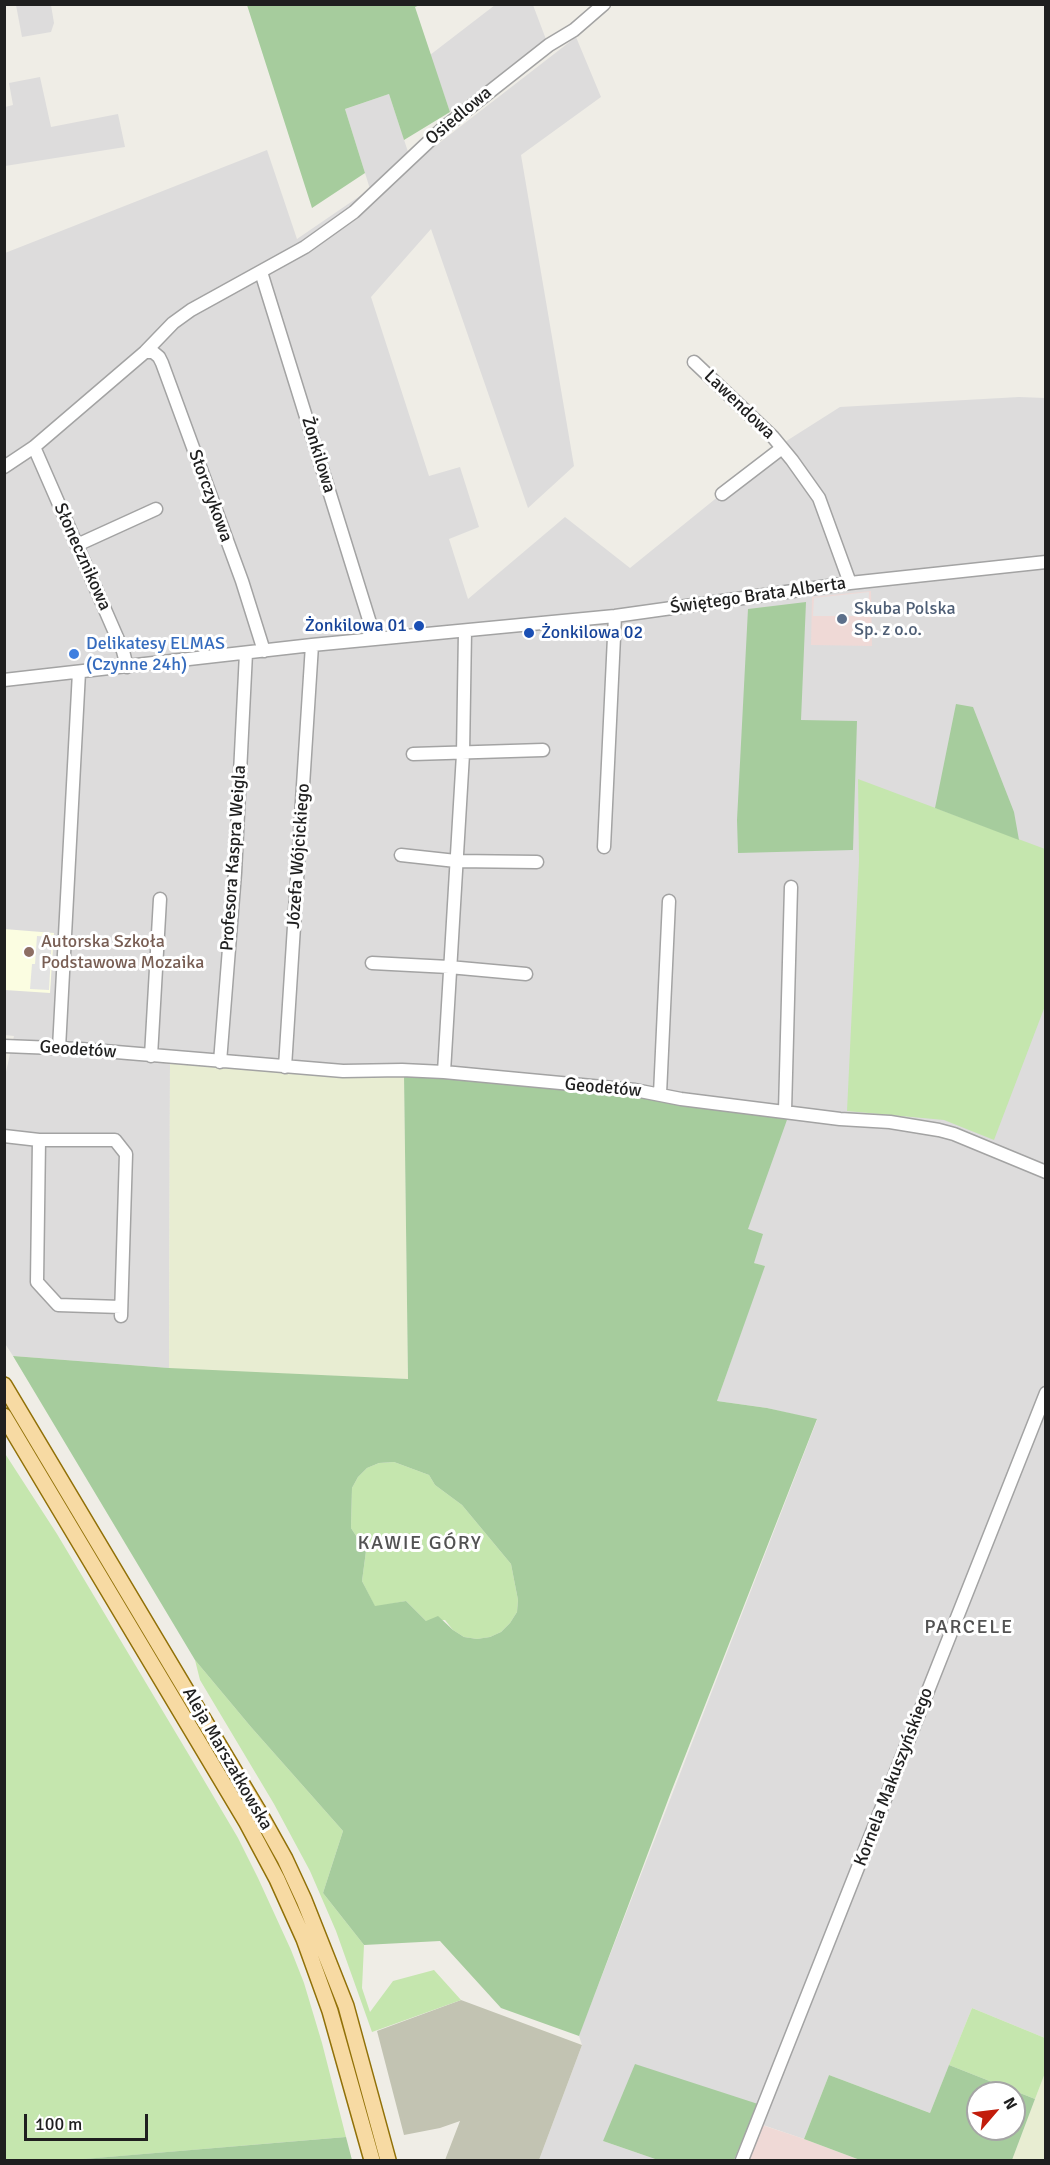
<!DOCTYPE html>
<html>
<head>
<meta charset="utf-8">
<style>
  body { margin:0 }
  #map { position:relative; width:1050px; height:2165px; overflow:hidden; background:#efede6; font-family:Signika,sans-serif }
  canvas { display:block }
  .frame { position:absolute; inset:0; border:6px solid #1f1f1f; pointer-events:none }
  .north { position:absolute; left:966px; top:2081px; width:60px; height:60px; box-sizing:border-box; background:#fff; border:2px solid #a5a5a5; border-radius:50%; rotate:62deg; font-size:16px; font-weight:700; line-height:24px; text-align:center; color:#1f1f1f }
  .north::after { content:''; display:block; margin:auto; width:21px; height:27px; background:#c21c0b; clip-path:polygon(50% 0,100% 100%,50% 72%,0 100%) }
  .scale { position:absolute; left:24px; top:2114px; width:124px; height:27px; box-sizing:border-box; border:3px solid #1f1f1f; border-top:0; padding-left:8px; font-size:18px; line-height:21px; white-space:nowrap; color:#1f1f1f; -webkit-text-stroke:4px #fff; paint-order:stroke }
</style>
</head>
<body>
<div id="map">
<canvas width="1050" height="2165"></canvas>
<div class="frame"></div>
<div class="north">N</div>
<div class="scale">100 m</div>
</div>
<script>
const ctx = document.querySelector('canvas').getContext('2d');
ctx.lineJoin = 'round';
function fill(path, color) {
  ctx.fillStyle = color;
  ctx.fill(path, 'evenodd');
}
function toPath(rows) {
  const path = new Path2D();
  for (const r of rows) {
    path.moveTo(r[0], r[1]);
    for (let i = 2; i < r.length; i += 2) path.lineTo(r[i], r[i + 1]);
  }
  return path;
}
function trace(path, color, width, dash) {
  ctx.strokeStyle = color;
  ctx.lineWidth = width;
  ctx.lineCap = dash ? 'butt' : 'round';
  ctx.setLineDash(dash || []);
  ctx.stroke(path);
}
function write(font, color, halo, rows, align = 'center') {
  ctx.font = font + ' Signika,sans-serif';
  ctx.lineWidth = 6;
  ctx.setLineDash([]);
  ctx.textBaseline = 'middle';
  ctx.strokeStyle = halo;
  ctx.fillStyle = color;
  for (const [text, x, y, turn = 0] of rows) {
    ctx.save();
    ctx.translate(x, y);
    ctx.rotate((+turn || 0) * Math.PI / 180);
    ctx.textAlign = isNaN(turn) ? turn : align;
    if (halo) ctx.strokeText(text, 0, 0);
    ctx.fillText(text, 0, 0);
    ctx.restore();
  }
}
const residential = toPath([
  [16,5,51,5,54,23,51,32,22,37],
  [495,5,533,5,547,42,450,112,430,55],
  [576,37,601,97,521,155,574,466,528,508,431,229,371,297,429,476,460,467,479,527,449,539,468,599,565,517,630,568,788,440,840,407,1019,397,1045,398,1045,2038,972,2008,930,2113,829,2075,804,2139,757,2123,742,2160,734,2160,758,2105,603,2141,658,2160,539,2160,582,2045,579,2036,582,2027,817,1420,767,1408,717,1401,764,1266,754,1263,748,1229,404,1075,170,1063,169,1368,13,1356,4,1342,4,1081,14,1036,5,1035,5,253,267,150,297,239,370,189,345,109,389,94,412,164],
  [40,77,51,127,118,114,125,147,5,166,5,107,13,105,9,83]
]);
const commercial = toPath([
  [871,591,872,646,811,645,812,597],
  [756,2123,804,2139,860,2160,742,2160]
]);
const education = toPath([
  [4,929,54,933,50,993,5,990]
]);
const construction = toPath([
  [461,2000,582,2045,539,2160,445,2160,460,2121,440,2128,404,2135,377,2031]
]);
const farmland = toPath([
  [170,1062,404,1075,408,1379,169,1369],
  [1045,2073,1045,2160,1012,2160,1035,2099]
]);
const grass = toPath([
  [858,779,1045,849,1045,1006,994,1140,944,1120,847,1111,859,861],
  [4,1452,57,1534,192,1760,238,1838,258,1878,291,1950,304,1983,322,2043,346,2137,73,2160,5,2160],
  [394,1462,429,1475,435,1485,462,1505,511,1564,518,1600,517,1612,510,1623,501,1632,490,1637,477,1639,464,1637,453,1630,445,1620,426,1621,406,1601,375,1607,362,1581,366,1551,351,1528,352,1488,358,1477,367,1468,379,1463],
  [195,1660,251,1727,343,1831,323,1893,364,1945,362,1988,370,2012,393,1981,434,1970,461,2000,372,2032,336,1931,310,1871,274,1804,200,1680],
  [972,2008,1045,2038,1045,2073,1035,2099,949,2065]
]);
const forest = toPath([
  [247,5,420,5,415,7,450,112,404,140,389,94,345,109,365,173,312,208],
  [806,602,801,720,857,721,853,850,738,853,737,820,748,609],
  [956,704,973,707,1014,812,1019,840,935,808],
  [404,1075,597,1089,788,1117,748,1229,763,1234,754,1263,765,1266,717,1401,767,1408,817,1419,671,1792,579,2036,501,2008,440,1941,364,1945,323,1893,343,1831,251,1727,195,1660,13,1356,169,1368,408,1379],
  [394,1462,429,1475,435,1485,462,1505,511,1564,518,1600,517,1612,510,1623,501,1632,490,1637,477,1639,464,1637,453,1630,438,1616,426,1621,406,1601,375,1606,362,1581,366,1551,351,1528,352,1488,358,1477,367,1468,379,1463],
  [635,2064,758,2104,734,2160,658,2160,603,2141],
  [949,2065,1035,2099,1012,2160,860,2160,804,2139,829,2075,930,2113],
  [978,2093,1014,2093,1014,2129,978,2129],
  [346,2137,352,2160,72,2160]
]);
const parking = toPath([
  [869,592,868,616,813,616,814,598],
  [37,936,52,937,49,990,30,989,32,964,35,964]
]);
const minor = toPath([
  [261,272,375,639],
  [145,352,153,352,159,357,162,363,242,581,264,651],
  [694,362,773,437,792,460,819,498,850,583],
  [34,447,123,651,127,667],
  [4,467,34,447,145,352,173,323,191,310,305,247,354,212,441,130,549,45,574,30,604,4],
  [722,494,782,448],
  [77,545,156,509],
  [4,680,312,645,615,616,850,583,1046,562],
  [413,754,543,750],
  [604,847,615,616],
  [401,855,456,861,537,862],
  [372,963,449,967,526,974],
  [4,1046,80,1049,343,1071,402,1070,444,1072,635,1090,681,1099,840,1119,890,1122,939,1130,954,1134,1046,1172],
  [59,1048,79,672],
  [151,1056,160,899],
  [220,1062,235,873,246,653],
  [285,1067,312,645],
  [444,1072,463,754,465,631],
  [660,1094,669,901],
  [785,1111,791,887],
  [4,1136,39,1140,115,1140,126,1154,121,1316],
  [39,1140,37,1282,58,1305,121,1307],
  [742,2160,1046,1393]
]);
const major = toPath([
  [4,1385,257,1809,285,1859,304,1900,346,2006,388,2160],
  [4,1416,247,1823,277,1879,304,1939,330,2011,372,2160]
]);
const markers = [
  [842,619,6,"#5c6f8a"],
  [419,626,6,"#1a4fb4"],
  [529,633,6,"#1a4fb4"],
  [74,654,6,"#3f7fe0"],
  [29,952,6,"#8d6e63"]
];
const streetNames = [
  ["Osiedlowa",459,116,-40],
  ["Lawendowa",739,405,44],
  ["Żonkilowa",318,455,73],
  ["Storczykowa",210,496,70],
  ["Słonecznikowa",82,557,66],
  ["Świętego Brata Alberta",758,596,-8],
  ["Józefa Wójcickiego",299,856,-86],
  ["Profesora Kaspra Weigla",234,858,-86],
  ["Geodetów",78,1050,4],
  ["Geodetów",603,1088,5],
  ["Aleja Marszałkowska",227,1759,60],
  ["Kornela Makuszyńskiego",894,1777,-69]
];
const serviceNames = [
  ["Skuba Polska",854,609],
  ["Sp. z o.o.",854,630]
];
const transitNames = [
  ["Żonkilowa 01",407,626],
  ["Żonkilowa 02",541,633,"left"]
];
const shopNames = [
  ["Delikatesy ELMAS",86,644],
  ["(Czynne 24h)",86,665]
];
const educationNames = [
  ["Autorska Szkoła",41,942],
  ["Podstawowa Mozaika",41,963]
];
const neighbourhoodNames = [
  ["KAWIE GÓRY",420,1544],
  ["PARCELE",969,1628]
];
fill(residential, '#dddcdc');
fill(commercial, '#efd9d6');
fill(education, '#fbfde1');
fill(construction, '#c2c3b2');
fill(farmland, '#e8edd2');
fill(grass, '#c5e6ae');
fill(forest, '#a6cc9d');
fill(parking, '#e3e3e3');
trace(minor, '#a3a3a3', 15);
trace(major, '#917108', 18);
trace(minor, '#fff', 12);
trace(major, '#f7daa3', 15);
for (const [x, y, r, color] of markers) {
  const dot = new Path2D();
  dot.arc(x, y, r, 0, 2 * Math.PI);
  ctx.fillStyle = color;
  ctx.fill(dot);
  trace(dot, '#fff', 2);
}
write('18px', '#1f1f1f', '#fff', streetNames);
write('18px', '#4e5e75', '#fff', serviceNames, 'left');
write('18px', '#164399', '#fff', transitNames, 'right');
write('18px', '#366cbe', '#fff', shopNames, 'left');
write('18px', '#785e54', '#fff', educationNames, 'left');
ctx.letterSpacing = '1.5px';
write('20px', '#525252', '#fff', neighbourhoodNames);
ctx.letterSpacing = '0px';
</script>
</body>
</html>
